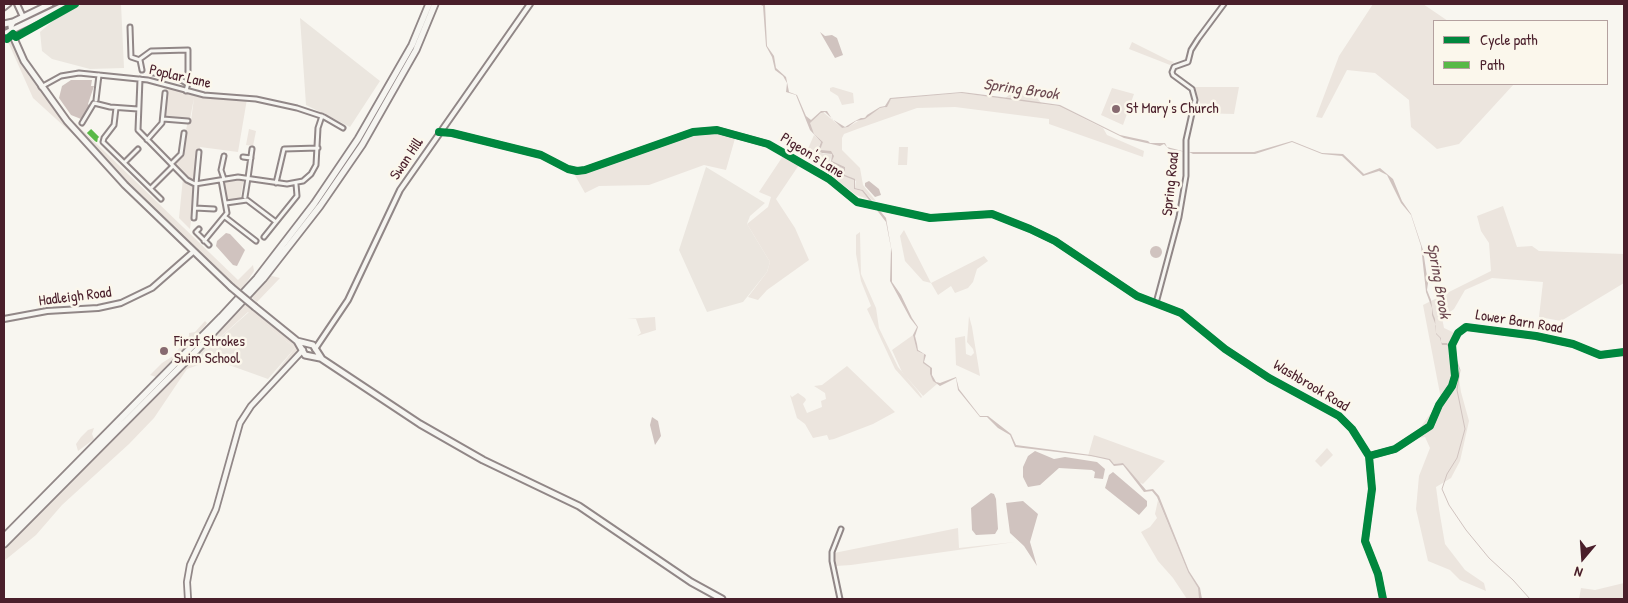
<!DOCTYPE html>
<html>
<head>
<meta charset="utf-8">
<style>
  body { margin:0 }
  #map { position:relative; width:1628px; height:603px; overflow:hidden; background:#f8f6f0; font-family:"Patrick Hand",sans-serif }
  canvas { display:block }
  .frame { position:absolute; inset:0; border:5px solid #4a1f2b; pointer-events:none }
  .legend { position:absolute; left:1433px; top:20px; width:175px; height:65px; box-sizing:border-box; background:#fbf7ec; border:1px solid #b4a19f; margin:0; padding:6px 9px; list-style:none; font-size:15px; color:#4a1f2b }
  .legend li { display:flex; align-items:center; gap:10px; height:25px }
  .legend b { width:25px; border:1px solid #b4a19f }
  .north { position:absolute; left:1558px; top:533px; width:50px; height:50px; -webkit-text-stroke:4px #fbf7ec; paint-order:stroke; rotate:198deg; font-size:14px; font-weight:700; line-height:20px; text-align:center; color:#4a1f2b }
  .north::after { content:''; display:block; margin:auto; width:18px; height:22px; background:#4a1f2b; clip-path:polygon(50% 0,100% 100%,50% 72%,0 100%) }
</style>
</head>
<body>
<div id="map">
<canvas width="1628" height="603"></canvas>
<div class="frame"></div>
<ul class="legend">
<li><b style="height:6px;background:#00873e"></b>Cycle path</li>
<li><b style="height:6px;background:#58b947"></b>Path</li>
</ul>
<div class="north">N</div>
</div>
<script>
const ctx = document.querySelector('canvas').getContext('2d');
ctx.lineJoin = 'round';
function fill(path, color) {
  ctx.fillStyle = color;
  ctx.fill(path, 'evenodd');
}
function toPath(rows) {
  const path = new Path2D();
  for (const r of rows) {
    if (r.length === 3) {
      path.moveTo(r[0] + r[2], r[1]);
      path.arc(r[0], r[1], r[2], 0, 2 * Math.PI);
      continue;
    }
    path.moveTo(r[0], r[1]);
    for (let i = 2; i < r.length; i += 2) path.lineTo(r[i], r[i + 1]);
  }
  return path;
}
function trace(path, color, width, dash) {
  ctx.strokeStyle = color;
  ctx.lineWidth = width;
  ctx.lineCap = dash ? 'butt' : 'round';
  ctx.setLineDash(dash || []);
  ctx.stroke(path);
}
function write(font, color, halo, rows, align = 'center') {
  ctx.font = font + ' "Patrick Hand",sans-serif';
  ctx.lineWidth = 5;
  ctx.setLineDash([]);
  ctx.textBaseline = 'middle';
  ctx.strokeStyle = halo;
  ctx.fillStyle = color;
  for (const [text, x, y, turn = 0] of rows) {
    ctx.save();
    ctx.translate(x, y);
    ctx.rotate((+turn || 0) * Math.PI / 180);
    ctx.textAlign = isNaN(turn) ? turn : align;
    if (halo) ctx.strokeText(text, 0, 0);
    ctx.fillText(text, 0, 0);
    ctx.restore();
  }
}
const built = toPath([
  [82,4,121,4,124,68,90,69,52,59,42,51,40,32,54,20],
  [300,18,380,81,350,127,306,105],
  [706,167,765,203,750,216,747,224,770,262,767,272,743,302,707,312,679,250],
  [249,312,295,348,268,379,215,360,205,351]
]);
const green = toPath([
  [1373,4,1423,4,1448,21,1434,21,1434,84,1514,84,1459,144,1437,149,1411,127,1409,100,1375,73,1347,70,1322,118,1316,117,1339,56],
  [4,38,13,42,29,76,72,128,77,138,33,98,9,44,4,42],
  [1132,42,1168,60,1174,62,1170,65,1129,49],
  [166,84,195,94,247,99,238,152,200,147,190,229,179,218,183,178,171,164,180,156,188,121,191,121,194,98,190,119,165,118,166,88,168,89],
  [833,87,853,93,854,103,842,105,838,96,830,91,830,88],
  [1194,87,1239,87,1234,114,1197,113,1200,103],
  [1112,88,1134,94,1123,125,1101,115],
  [1024,91,1033,93,1042,104,1059,106,1103,128,1107,135,1144,151,1143,157,1049,124,1049,119,955,107,917,108,860,128,844,134,842,138,842,150,860,168,863,185,876,201,872,200,863,190,855,188,856,181,845,175,845,167,832,161,833,157,830,151,823,152,820,149,823,142,814,134,810,127,810,122,823,112,842,128,848,127,880,108,885,108,891,99,895,98,961,93,1009,99,1011,99,1005,98,1012,93],
  [75,123,238,280,253,265,254,271,241,291,235,286,231,287,193,251,71,126],
  [249,129,256,131,253,146,246,145],
  [710,129,736,135,726,170,704,165,649,185,599,186,585,193,572,170,581,171,686,134],
  [814,135,821,142,818,148,823,154,832,154,830,161,844,169,843,174,854,180,854,189,862,191,868,199,856,195,825,171,827,166,814,162,807,151],
  [899,147,908,147,907,165,898,165],
  [783,156,799,165,776,199,795,228,809,260,767,290,758,300,748,297,767,272,770,262,747,224,768,207,771,197,759,192],
  [244,177,240,200,226,203,221,180],
  [1503,206,1517,247,1532,246,1539,251,1624,254,1624,283,1561,321,1539,317,1543,282,1492,278,1465,290,1454,309,1442,318,1444,328,1459,335,1455,353,1461,392,1469,421,1460,461,1451,478,1436,487,1439,509,1445,544,1465,570,1484,583,1486,591,1460,580,1450,570,1428,561,1416,509,1419,476,1430,448,1425,437,1412,439,1441,399,1423,305,1491,271,1489,243,1481,231,1477,216],
  [904,230,931,283,984,256,988,261,977,269,973,282,968,288,955,293,951,286,938,295,931,283,923,281,905,261,900,236],
  [860,232,861,274,876,308,879,328,898,367,918,391,922,397,921,398,895,369,867,309,871,306,861,281,856,254,856,235],
  [268,275,280,278,257,302,250,296],
  [244,303,297,347,297,353,279,374,274,378,272,377,295,348,248,312,205,351,213,358,213,360,187,369,154,418,129,444,62,505,36,535,4,561,4,546,117,435],
  [969,316,972,327,980,376,956,365,955,338,965,336,966,354,971,356,974,353,973,349,967,342],
  [655,317,656,330,637,336,641,333,636,319,627,319],
  [205,321,207,323,205,326,156,377,150,375,162,363,173,356,189,336,189,333,195,332],
  [913,335,917,351,924,354,923,362,930,368,930,374,937,384,923,396,902,372,892,350],
  [847,366,895,412,873,424,834,439,829,440,827,435,813,438,805,424,797,418,790,395,792,397,798,393,805,398,806,400,803,404,807,413,822,407,821,401,826,399,825,393,814,386,822,385],
  [94,428,92,434,94,439,78,451,76,444,81,437,88,430],
  [1094,435,1165,461,1143,484,1136,481,1123,463,1114,464,1110,459,1088,456],
  [1327,448,1333,455,1321,467,1315,461],
  [1158,500,1188,572,1198,588,1200,599,1187,599,1173,578,1158,561,1141,532,1150,527,1157,518,1155,514],
  [958,528,959,548,1015,542,851,565,836,566,835,562,834,553],
  [1624,583,1624,599,1579,599,1581,588,1595,590]
]);
const water = toPath([
  [759,4,765,5,767,46,774,56,776,68,786,77,789,92,797,95,806,116,811,120,821,111,827,111,832,119,845,127,855,121,861,118,865,118,867,115,880,107,885,106,890,98,962,92,1017,99,1060,105,1120,135,1148,141,1150,143,1165,143,1167,147,1186,152,1169,149,1164,144,1160,146,1124,138,1059,106,961,93,891,99,887,107,880,108,865,119,856,121,848,127,842,128,825,112,821,113,810,123,814,134,823,142,820,150,831,151,834,156,832,161,845,167,845,175,855,179,855,188,863,190,886,218,892,253,892,282,901,295,912,318,918,327,915,336,917,344,918,350,926,355,924,362,932,368,932,375,936,382,940,383,956,377,959,389,980,416,988,416,1011,434,1016,445,1091,455,1110,459,1114,464,1123,463,1146,490,1153,489,1159,496,1189,571,1200,588,1202,599,1199,598,1198,588,1188,572,1157,497,1152,491,1144,492,1123,465,1114,466,1109,460,1091,456,1015,447,1010,435,998,428,987,417,980,417,958,390,956,378,940,386,933,381,930,374,930,368,923,363,924,354,917,351,913,335,917,327,910,318,890,281,891,248,886,222,862,191,854,189,854,180,844,176,844,169,831,162,832,154,822,153,818,150,821,142,810,130,796,95,786,92,787,83,783,76,775,70,772,57,766,46,763,6],
  [820,32,825,36,832,35,837,38,843,55,835,58],
  [71,80,92,80,91,86,94,86,88,104,90,106,84,117,81,119,71,115,59,98,62,86],
  [1292,141,1322,153,1343,154,1364,174,1380,168,1393,179,1402,201,1411,214,1423,250,1428,283,1427,290,1431,300,1433,314,1435,319,1436,333,1441,338,1441,343,1447,343,1452,352,1447,345,1442,345,1440,338,1436,334,1436,326,1432,315,1432,308,1426,292,1421,246,1411,215,1401,203,1387,175,1379,171,1363,176,1342,156,1322,154,1292,142,1255,154,1193,154,1189,152,1254,152],
  [869,181,879,189,881,195,875,197,865,186,865,183],
  [226,233,230,234,245,250,237,266,233,265,216,246,217,241],
  [1156,252,6],
  [652,417,658,421,661,436,655,445,650,425],
  [1035,451,1054,459,1065,457,1097,462,1105,469,1103,479,1094,478,1095,472,1092,470,1059,468,1040,485,1028,487,1023,477,1023,467,1028,456],
  [1113,472,1147,501,1147,506,1139,515,1105,488,1109,475],
  [991,493,994,494,996,499,998,529,995,534,976,535,972,530,971,508],
  [1023,501,1038,514,1030,542,1037,566,1024,546,1010,533,1006,503]
]);
const stream = toPath([
  [1454,353,1460,370,1457,390,1465,429,1457,458,1447,474,1442,489,1449,505,1466,530,1489,558,1513,580,1530,599]
]);
const minor = toPath([
  [4,8,9,4],
  [130,27,131,57,140,60,142,70],
  [140,59,151,51,188,50],
  [153,73,170,74,188,84],
  [140,79,138,130,187,180,195,184,238,177,287,184,303,181,311,174,316,165,318,128,322,116],
  [41,87,61,76,79,73,148,80,204,95,256,99,297,108,324,117,343,128],
  [186,91,188,83,188,50],
  [96,100,99,75],
  [116,108,114,125,104,138,103,142,161,199],
  [163,119,188,121],
  [82,123,94,103,110,107,138,109],
  [440,132,452,133,541,155,568,169,577,171,585,170,693,132,717,130,768,144,829,179,857,202,930,218,992,214,1030,229,1055,241,1137,296,1181,313,1225,349,1269,378,1339,416,1352,429,1369,456,1372,489,1365,541,1378,574,1383,599],
  [147,140,162,123,165,93],
  [243,157,251,158],
  [125,162,138,149],
  [171,164,181,154,184,133],
  [248,178,252,149],
  [224,179,221,170,224,156],
  [276,183,284,149,318,148],
  [196,184,199,152],
  [151,188,173,166],
  [245,197,248,178],
  [226,203,247,200,276,222],
  [195,208,214,209],
  [225,217,256,241],
  [194,218,196,184],
  [199,229,196,232,209,245],
  [264,237,297,196,296,184],
  [204,241,227,213,221,180],
  [1156,303,1179,217,1186,176,1186,140,1195,100,1192,89,1173,75,1172,72,1174,67,1188,62,1191,50,1198,39,1224,4],
  [1369,456,1395,449,1430,426,1439,405,1452,386,1455,376,1452,345,1458,333,1466,327,1536,336,1573,344,1600,355,1624,352],
  [840,599,832,561,832,552,841,529]
]);
const tertiary = toPath([
  [17,4,23,17],
  [4,319,47,311,98,308,121,303,152,288,193,252],
  [315,349,348,300,400,190,530,4]
]);
const secondary = toPath([
  [188,599,187,582,190,565,216,509,240,423,251,406,303,350]
]);
const primary = toPath([
  [13,22,11,26,12,34,24,61,67,121,125,185,231,287],
  [4,24,13,22,50,4],
  [4,34,67,4],
  [255,307,297,341,305,355,320,358],
  [297,341,313,345,322,359,420,424,483,460,579,506,691,582,722,599]
]);
const trunk = toPath([
  [4,537,221,317,257,278,314,204,358,139,412,45,429,4],
  [4,544,197,350,263,279,320,206,362,145,416,50,435,4]
]);
const primaryBridge = toPath([
  [231,287,255,307]
]);
const quiet = toPath([
  [89,131,97,139,103,140]
]);
const cycleway = toPath([
  [4,38,7,39,13,34,16,37,75,4],
  [439,132,452,133,541,155,568,169,577,171,585,170,693,132,717,130,768,144,829,179,857,202,930,218,992,214,1030,229,1055,241,1137,296,1181,313,1225,349,1269,378,1339,416,1352,429,1369,456,1372,489,1365,541,1378,574,1383,599],
  [1369,456,1395,449,1430,426,1439,405,1452,386,1455,376,1452,345,1458,333,1466,327,1536,336,1573,344,1600,355,1624,352]
]);
const markers = [
  [1116,109,5,"#876a70"],
  [164,351,5,"#876a70"]
];
const streetNames = [
  ["Poplar Lane",180,77,13],
  ["Pigeon's Lane",812,156,32],
  ["Swan Hill",407,159,-56],
  ["Spring Road",1171,184,-84],
  ["Hadleigh Road",75,297,-7],
  ["Lower Barn Road",1519,322,9],
  ["Washbrook Road",1311,386,31]
];
const poiNames = [
  ["St Mary's Church",1126,109],
  ["First Strokes",174,342],
  ["Swim School",174,359]
];
const waterNames = [
  ["Spring Brook",1021,90,8],
  ["Spring Brook",1438,281,80]
];
fill(built, '#ebe6df');
fill(green, '#ece5de');
fill(water, '#d0c3bf');
trace(stream, '#d0c3bf', 1);
trace(minor, '#918787', 7);
trace(tertiary, '#918787', 8);
trace(secondary, '#918787', 8);
trace(primary, '#918787', 9);
trace(trunk, '#918787', 9);
trace(minor, '#f6f5f1', 3);
trace(tertiary, '#f6f5f1', 4);
trace(secondary, '#f6f5f1', 4.5);
trace(primary, '#f6f5f1', 5);
trace(trunk, '#f6f5f1', 5.5);
trace(primaryBridge, '#918787', 9, []);
trace(primaryBridge, '#f6f5f1', 5);
trace(quiet, '#58b947', 6, [12, 6]);
trace(cycleway, '#00873e', 8);
for (const [x, y, r, color] of markers) {
  const dot = new Path2D();
  dot.arc(x, y, r, 0, 2 * Math.PI);
  ctx.fillStyle = color;
  ctx.fill(dot);
  trace(dot, '#fbf7ec', 2);
}
write('15px', '#4a1f2b', '#fbf7ec', streetNames);
write('15px', '#4a1f2b', '#fbf7ec', poiNames, 'left');
write('italic 16px', '#6d4a51', '#fbf7ec', waterNames);
</script>
</body>
</html>
